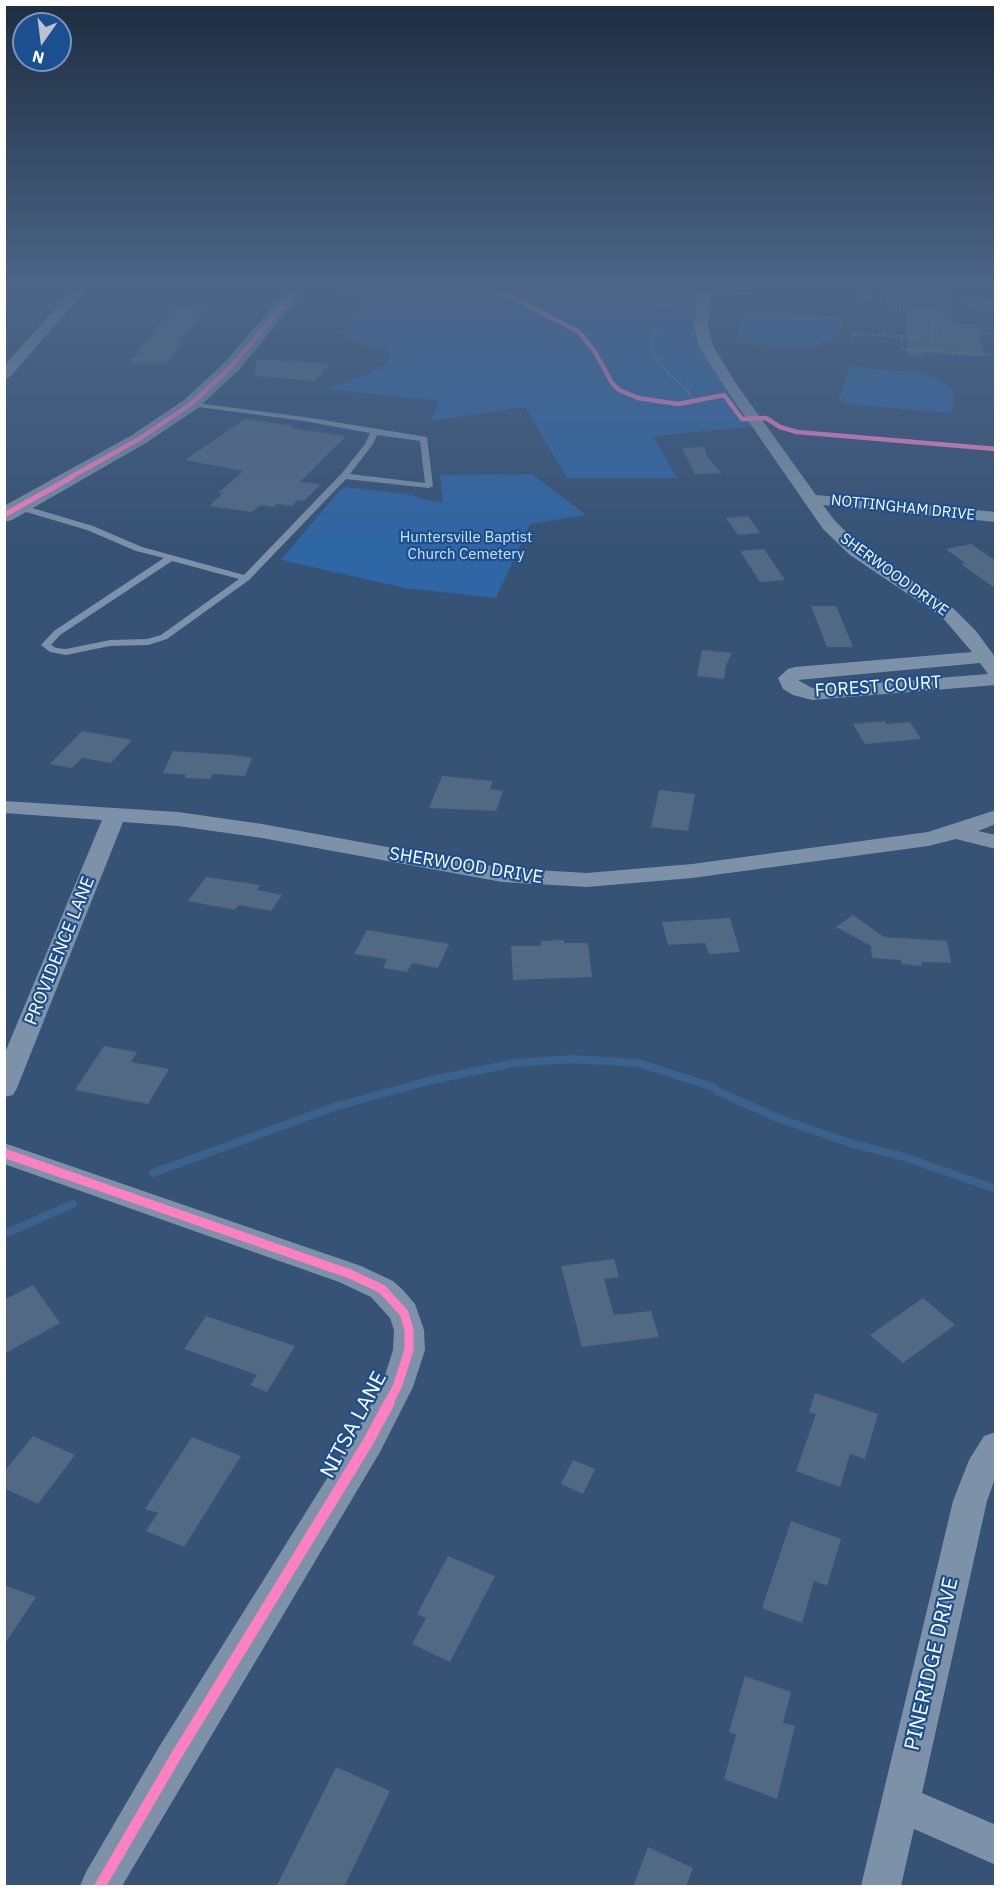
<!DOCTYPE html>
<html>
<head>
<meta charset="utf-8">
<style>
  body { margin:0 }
  #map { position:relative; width:1000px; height:1891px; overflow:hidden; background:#365274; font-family:"IBM Plex Sans",sans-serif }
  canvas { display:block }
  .frame { position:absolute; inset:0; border:6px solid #fff; pointer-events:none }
  .north { position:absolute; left:12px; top:12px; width:60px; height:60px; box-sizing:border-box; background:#1b4f8f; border:2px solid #7695bc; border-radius:50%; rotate:194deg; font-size:16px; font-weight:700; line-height:24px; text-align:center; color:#fff }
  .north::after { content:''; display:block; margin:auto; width:21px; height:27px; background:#b9c2ce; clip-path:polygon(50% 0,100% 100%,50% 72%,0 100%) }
</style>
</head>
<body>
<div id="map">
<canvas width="1000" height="1891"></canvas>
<div class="frame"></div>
<div class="north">N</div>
</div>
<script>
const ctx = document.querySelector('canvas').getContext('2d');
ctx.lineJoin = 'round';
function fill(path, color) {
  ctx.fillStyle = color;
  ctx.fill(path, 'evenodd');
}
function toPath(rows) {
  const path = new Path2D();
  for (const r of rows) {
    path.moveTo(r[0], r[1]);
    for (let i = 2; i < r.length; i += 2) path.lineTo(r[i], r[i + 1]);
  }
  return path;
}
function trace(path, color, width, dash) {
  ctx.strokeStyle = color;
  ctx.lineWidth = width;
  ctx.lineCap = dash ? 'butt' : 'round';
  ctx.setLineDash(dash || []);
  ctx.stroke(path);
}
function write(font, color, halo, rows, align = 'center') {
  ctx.font = font + ' "IBM Plex Sans",sans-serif';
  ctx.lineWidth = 4.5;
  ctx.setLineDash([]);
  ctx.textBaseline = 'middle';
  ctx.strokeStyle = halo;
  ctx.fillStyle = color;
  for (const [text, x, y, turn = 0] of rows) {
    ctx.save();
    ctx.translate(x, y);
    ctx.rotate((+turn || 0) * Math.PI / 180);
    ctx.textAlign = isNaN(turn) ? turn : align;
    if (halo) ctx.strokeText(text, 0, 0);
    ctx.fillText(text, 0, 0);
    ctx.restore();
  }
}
const green = toPath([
  [335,289,705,289,701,327,761,428,747,427,653,436,677,478,567,478,525,407,431,421,439,401,322,389,369,374,385,364,392,356,387,350,355,342,341,333,366,294,358,291],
  [964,296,995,298,995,312,964,309],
  [753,310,842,317,840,332,834,339,817,345,798,347,735,343,744,312],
  [849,366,921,373,942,381,952,388,954,400,951,413,846,404,839,400],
  [532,474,586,515,530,524,496,598,405,588,281,560,340,490,346,487,413,495,422,499,443,503,440,475]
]);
const stream = toPath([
  [153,1173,334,1107,432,1080,515,1063,573,1059,638,1063,713,1087,717,1091,775,1117,853,1144,901,1156,996,1189],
  [4,1234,73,1204]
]);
const building = toPath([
  [885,289,949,289,955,323,980,325,983,357,925,353,925,356,907,355,906,308,887,307],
  [174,306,209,308,181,339,179,343,182,344,165,364,129,363],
  [256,359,329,364,315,381,255,376],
  [245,419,294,426,291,428,346,436,300,482,321,484,304,501,297,500,292,506,277,504,274,507,260,505,252,512,209,506,223,493,218,493,243,471,185,460],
  [705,447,706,455,721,473,695,474,682,448],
  [748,516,760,533,738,535,726,518],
  [971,544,996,561,996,589,961,564,965,563,946,549],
  [764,549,785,580,760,582,740,551],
  [811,606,836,606,853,647,827,647],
  [702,650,732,653,726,665,724,679,697,676],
  [885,721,886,724,910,722,921,739,865,744,853,724],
  [82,731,132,740,111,763,82,758,72,768,50,764],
  [173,751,233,755,252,758,245,776,213,774,210,779,185,778,186,775,163,773],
  [442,776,493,781,490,789,503,791,496,811,429,808],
  [659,790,695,794,688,831,651,827],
  [206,877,260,885,257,890,282,895,271,911,239,905,235,910,188,901],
  [853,915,884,937,947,941,951,963,921,962,922,966,902,964,901,960,872,958,871,946,836,927],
  [730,918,740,952,709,954,705,943,668,945,662,922],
  [367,930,449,944,438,968,412,963,407,972,383,968,387,959,354,954],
  [564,940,564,943,588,943,592,977,513,980,511,946,541,946,541,941],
  [104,1046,137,1052,131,1062,169,1069,148,1104,75,1090],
  [614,1259,619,1277,604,1279,614,1315,651,1311,659,1337,582,1347,561,1266],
  [33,1285,60,1323,4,1354,4,1300],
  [923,1298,955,1325,903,1363,870,1335],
  [206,1316,295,1346,267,1392,250,1385,257,1375,184,1349],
  [815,1393,878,1414,865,1459,850,1454,840,1487,796,1471,816,1414,809,1412],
  [33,1436,75,1455,38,1504,4,1488,4,1472],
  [192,1437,241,1456,184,1547,146,1531,158,1513,145,1509],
  [573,1460,595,1469,583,1494,561,1484],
  [791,1521,841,1539,827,1586,814,1581,802,1623,762,1608],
  [448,1556,495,1576,450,1662,412,1644,426,1618,417,1614],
  [4,1585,36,1597,4,1645],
  [745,1676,791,1692,783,1723,795,1726,777,1799,724,1779,736,1735,729,1732],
  [336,1767,390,1791,344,1887,276,1887],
  [648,1847,693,1868,686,1887,633,1887]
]);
const path = toPath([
  [595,289,662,294,660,300,665,308],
  [879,305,887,309,933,312,939,310,939,302],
  [932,329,996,334],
  [656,331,651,347,656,358,669,374,688,391,693,402],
  [901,336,902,349,996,355],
  [852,340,853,334,932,338,933,321,946,316,936,311]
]);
const lane = toPath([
  [709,289,748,291,751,293,748,295,705,293,702,291,709,289],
  [857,289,871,290,870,300,857,302,857,300,865,298,866,292,857,289],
  [188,402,304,417,427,437,433,486,429,488,346,479,249,580,167,639,148,645,110,646,66,655,50,652,41,645,54,631,164,558,136,551,87,530,16,509,16,505,22,505,93,526,142,547,244,575,342,473,365,444,370,433,304,421,191,406,188,406,188,402],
  [377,435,420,441,425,483,350,474,373,444,377,435],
  [172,561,239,579,161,635,147,639,110,640,66,649,56,648,51,645,60,635,172,561]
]);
const street = toPath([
  [73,289,86,289,9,378,4,379,4,366,73,289],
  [699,289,711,289,708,327,713,346,737,385,816,495,996,512,996,522,823,505,835,521,862,547,954,609,976,631,995,657,996,685,812,700,793,695,783,689,778,678,788,669,795,667,972,652,942,617,850,555,823,529,724,386,699,346,694,327,699,289],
  [980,663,988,674,812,688,798,680,980,663],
  [4,801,178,812,262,824,502,868,587,873,692,864,928,832,996,810,996,824,978,831,996,835,996,849,956,839,928,846,692,878,587,887,502,882,262,838,178,826,123,822,17,1088,13,1095,4,1097,4,1055,102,820,4,813,4,801],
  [4,1143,361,1266,393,1281,403,1290,415,1304,424,1330,425,1350,413,1387,380,1452,122,1886,80,1886,86,1872,159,1747,356,1432,382,1385,393,1350,394,1330,390,1318,371,1297,339,1282,4,1164,4,1143],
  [996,1432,996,1476,987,1501,922,1793,996,1825,996,1865,914,1829,901,1886,861,1886,953,1501,969,1460,984,1436,996,1432]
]);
const primary = toPath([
  [288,289,305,289,238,371,198,408,146,443,12,520,4,522,4,506,132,435,184,400,224,363,288,289]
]);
const cyclewayFar3 = toPath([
  [488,289,514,298,579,332,595,352,612,383,619,390,638,398,678,404,724,395,742,419,766,418,780,427,797,432,996,449],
  [69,478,139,439,191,404,231,367,297,289]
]);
const cyclewayFar2 = toPath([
  [4,515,72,477]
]);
const cyclewayFar1 = toPath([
  [4,1153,350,1274,382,1289,404,1313,409,1330,409,1350,397,1387,388,1404]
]);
const cycleway = toPath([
  [100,1886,173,1761,368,1442,389,1403]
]);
const farStreetnames = [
  ["NOTTINGHAM DRIVE",903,508,6],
  ["SHERWOOD DRIVE",894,575,36]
];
const farParknames = [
  ["Huntersville Baptist",466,538],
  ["Church Cemetery",466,555]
];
const streetNames = [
  ["FOREST COURT",878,687,-4],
  ["SHERWOOD DRIVE",466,866,9],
  ["PROVIDENCE LANE",60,951,-68]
];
const nearStreetnames = [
  ["NITSA LANE",354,1425,-62],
  ["PINERIDGE DRIVE",932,1664,-77]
];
fill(green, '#2f66a5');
trace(stream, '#3b618d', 8);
fill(building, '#526984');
trace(path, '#7d92a8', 2, [1.5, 2]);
fill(lane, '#7d92a8');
fill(street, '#7d92a8');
fill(primary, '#7d8ea7');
trace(cyclewayFar3, '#ff80c0', 4.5);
trace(cyclewayFar2, '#ff80c0', 5);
trace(cyclewayFar1, '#ff80c0', 9);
trace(cycleway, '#ff80c0', 11);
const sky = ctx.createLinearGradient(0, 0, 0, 554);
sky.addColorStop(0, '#1e2d40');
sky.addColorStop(0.52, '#4c6688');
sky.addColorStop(1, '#4c668800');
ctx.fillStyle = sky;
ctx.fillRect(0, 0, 1000, 554);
write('15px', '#fff', '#1b4f8f', farStreetnames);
write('15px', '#cfe3fa', '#1b4f8f', farParknames);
write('18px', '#fff', '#1b4f8f', streetNames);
write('21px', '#fff', '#1b4f8f', nearStreetnames);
</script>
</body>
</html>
